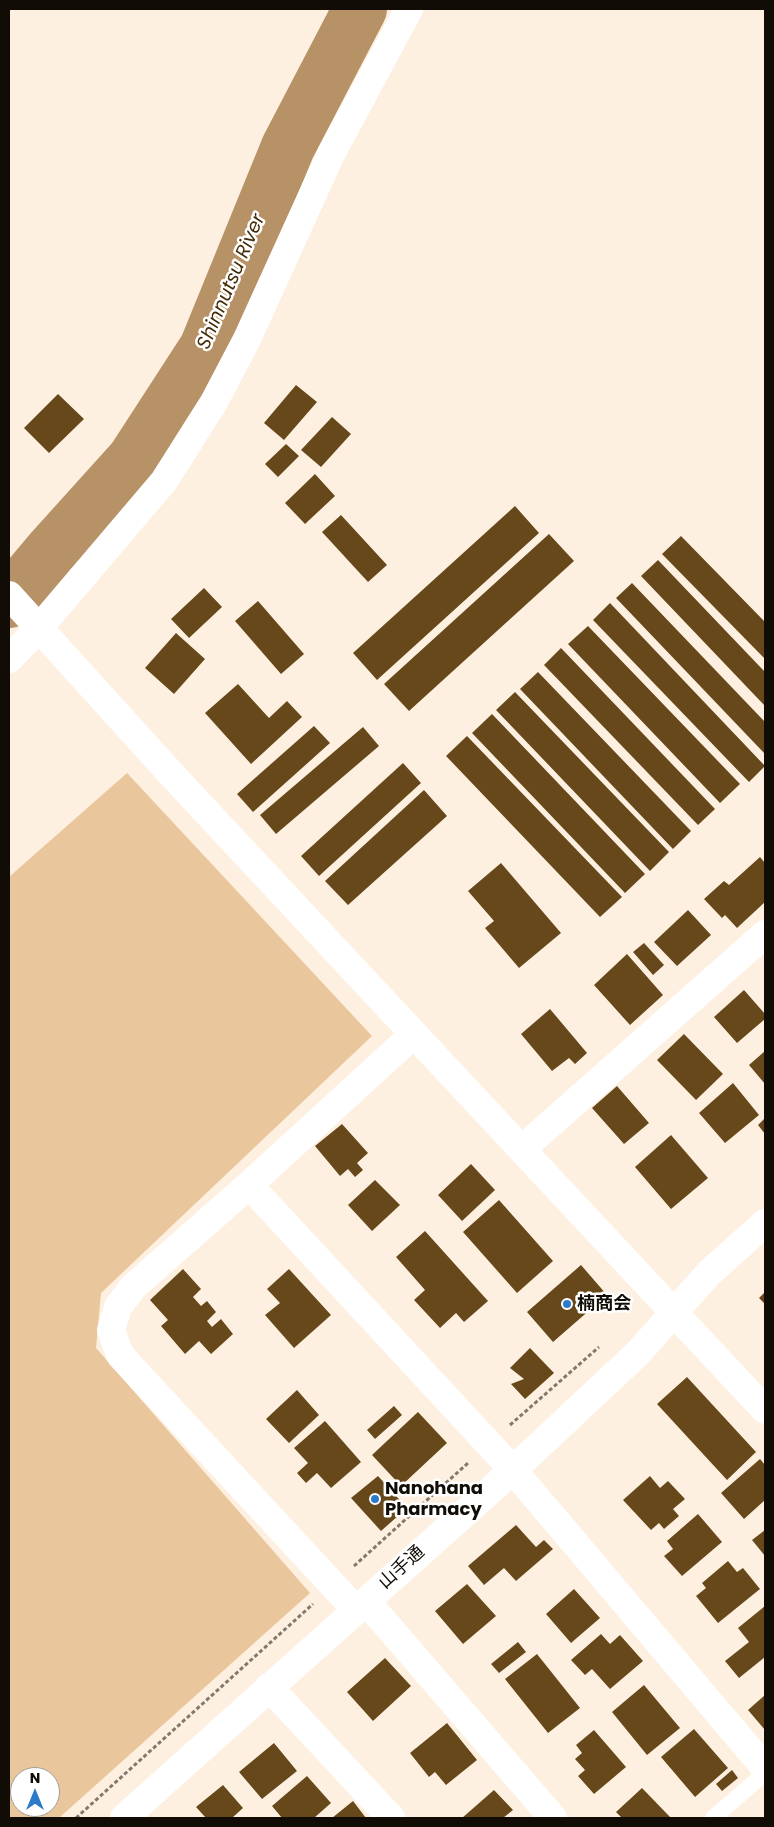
<!DOCTYPE html>
<html>
<head>
<meta charset="utf-8">
<style>
  body { margin:0 }
  #map { position:relative; width:774px; height:1827px; overflow:hidden; background:#fef0e0; font-family:Poppins,sans-serif }
  canvas { display:block }
  .frame { position:absolute; inset:0; border:10px solid #110c05; pointer-events:none }
  .north { position:absolute; left:10px; top:1767px; width:50px; height:50px; box-sizing:border-box; background:#fff; border:1px solid #a09e9b; border-radius:50%; rotate:0deg; font-size:14px; font-weight:700; line-height:20px; text-align:center; color:#110c05 }
  .north::after { content:''; display:block; margin:auto; width:18px; height:22px; background:#2c7aca; clip-path:polygon(50% 0,100% 100%,50% 72%,0 100%) }
</style>
</head>
<body>
<div id="map">
<canvas width="774" height="1827"></canvas>
<div class="frame"></div>
<div class="north">N</div>
</div>
<script>
const ctx = document.querySelector('canvas').getContext('2d');
ctx.lineJoin = 'round';
function fill(path, color) {
  ctx.fillStyle = color;
  ctx.fill(path, 'evenodd');
}
function toPath(rows) {
  const path = new Path2D();
  for (const r of rows) {
    path.moveTo(r[0], r[1]);
    for (let i = 2; i < r.length; i += 2) path.lineTo(r[i], r[i + 1]);
  }
  return path;
}
function trace(path, color, width, dash) {
  ctx.strokeStyle = color;
  ctx.lineWidth = width;
  ctx.lineCap = dash ? 'butt' : 'round';
  ctx.setLineDash(dash || []);
  ctx.stroke(path);
}
function write(font, color, halo, rows, align = 'center') {
  ctx.font = font + ' Poppins,"Noto Sans JP",sans-serif';
  ctx.lineWidth = 5;
  ctx.setLineDash([]);
  ctx.textBaseline = 'middle';
  ctx.strokeStyle = halo;
  ctx.fillStyle = color;
  for (const [text, x, y, turn = 0] of rows) {
    ctx.save();
    ctx.translate(x, y);
    ctx.rotate((+turn || 0) * Math.PI / 180);
    ctx.textAlign = isNaN(turn) ? turn : align;
    if (halo) ctx.strokeText(text, 0, 0);
    ctx.fillText(text, 0, 0);
    ctx.restore();
  }
}
const green = toPath([
  [127,773,372,1036,101,1293,96,1348,310,1593,59,1818,9,1818,9,877],
  [20,1777,50,1777,50,1807,20,1807]
]);
const river = toPath([
  [9,601,51,551,134,459,206,348,288,147,360,9]
]);
const building = toPath([
  [296,385,317,402,284,440,264,423],
  [58,394,84,419,49,453,24,428],
  [332,417,351,434,321,467,301,450],
  [286,444,299,456,278,477,265,464],
  [315,474,335,496,305,524,285,503],
  [515,506,539,533,377,680,353,653],
  [341,515,387,565,368,582,322,532],
  [549,534,574,561,409,711,384,684],
  [681,536,765,622,765,659,662,554],
  [658,560,765,672,765,706,641,576],
  [632,583,765,722,765,754,616,598],
  [204,588,222,607,189,638,171,619],
  [258,601,304,654,281,674,235,621],
  [610,603,765,766,749,782,593,620],
  [588,626,740,784,720,803,568,644],
  [176,633,205,659,174,694,145,668],
  [561,648,715,809,698,825,544,665],
  [538,672,691,831,673,849,520,689],
  [238,684,269,718,287,701,302,717,251,764,205,713],
  [515,692,669,852,650,871,496,710],
  [492,714,645,874,625,893,472,733],
  [314,726,330,743,253,812,237,794],
  [363,727,379,746,276,834,260,815],
  [467,736,622,897,600,917,446,756],
  [403,763,421,783,319,876,301,856],
  [424,790,447,816,348,905,325,881],
  [760,857,765,863,765,902,737,928,725,915,722,918,704,899,724,881,729,885],
  [501,863,561,933,519,968,485,928,494,921,468,891],
  [688,910,711,935,677,966,654,942],
  [644,943,664,965,653,975,633,952],
  [627,954,663,995,630,1025,594,985],
  [744,990,765,1014,765,1019,737,1043,714,1017],
  [550,1009,587,1053,575,1064,569,1058,552,1071,521,1034],
  [684,1034,723,1074,696,1100,657,1060],
  [765,1051,765,1084,749,1065],
  [733,1083,759,1115,725,1143,699,1113],
  [617,1086,649,1123,624,1144,592,1108],
  [765,1118,765,1134,758,1125],
  [342,1124,368,1153,357,1163,363,1170,355,1177,348,1169,340,1176,315,1146],
  [671,1135,708,1178,671,1209,635,1167],
  [471,1164,495,1190,462,1221,438,1195],
  [375,1180,400,1205,372,1231,348,1205],
  [499,1200,553,1261,517,1293,463,1232],
  [425,1231,488,1301,464,1322,456,1313,440,1328,414,1300,425,1290,396,1257],
  [581,1265,607,1295,553,1342,527,1312],
  [183,1269,201,1289,193,1297,201,1306,207,1301,216,1312,207,1321,212,1327,221,1319,233,1334,211,1354,199,1341,185,1354,161,1326,168,1320,150,1300],
  [289,1269,331,1315,294,1348,265,1315,280,1303,267,1289],
  [765,1292,765,1304,759,1298],
  [530,1348,554,1373,525,1399,511,1384,524,1379,510,1368],
  [687,1377,756,1452,727,1480,657,1404],
  [297,1390,319,1415,289,1443,266,1419],
  [394,1406,402,1415,375,1439,367,1430],
  [418,1412,447,1443,401,1486,372,1455],
  [325,1421,361,1462,331,1488,317,1473,306,1483,297,1473,308,1463,294,1448],
  [760,1459,765,1465,765,1500,744,1519,721,1493],
  [378,1476,407,1508,381,1531,351,1498],
  [650,1476,660,1488,668,1481,685,1499,673,1509,679,1516,664,1529,659,1523,651,1530,623,1500],
  [698,1514,722,1542,682,1576,664,1556,673,1549,667,1541],
  [516,1525,536,1547,544,1540,553,1549,516,1581,504,1568,484,1585,468,1566],
  [765,1530,765,1556,752,1540],
  [728,1561,737,1572,743,1568,760,1589,718,1623,696,1596,706,1588,702,1583],
  [467,1584,496,1616,463,1644,435,1611],
  [574,1589,600,1618,571,1643,546,1614],
  [765,1606,765,1657,739,1678,725,1661,749,1642,738,1628],
  [601,1634,610,1644,620,1635,643,1661,610,1689,592,1669,585,1675,571,1660],
  [518,1642,526,1652,499,1673,491,1664],
  [537,1654,580,1708,548,1733,505,1679],
  [385,1658,411,1686,373,1721,347,1692],
  [644,1685,680,1728,647,1755,612,1712],
  [765,1695,765,1730,748,1710],
  [447,1723,477,1760,446,1785,435,1772,429,1777,410,1753],
  [694,1729,728,1768,695,1797,661,1757],
  [594,1730,626,1767,594,1794,578,1776,585,1770,575,1759,582,1753,576,1745],
  [274,1743,297,1771,262,1799,239,1772],
  [732,1770,738,1778,722,1791,716,1784],
  [307,1776,331,1803,314,1818,282,1818,272,1806],
  [223,1785,243,1808,232,1818,206,1818,196,1807],
  [642,1788,671,1818,622,1818,616,1812],
  [494,1790,513,1810,503,1818,462,1818],
  [353,1801,366,1818,332,1818]
]);
const path = toPath([
  [510,1425,599,1347],
  [354,1566,468,1463],
  [76,1818,313,1604]
]);
const service = toPath([
  [713,1818,765,1773]
]);
const minor = toPath([
  [9,659,39,628,164,481,214,402,247,339,331,154,409,9],
  [522,1149,765,934],
  [249,1185,513,1470,765,1768],
  [366,1601,553,1818],
  [269,1687,391,1818]
]);
const tertiary = toPath([
  [9,595,173,776,765,1410],
  [356,1610,120,1355,111,1330,118,1307,133,1287,249,1185,414,1034],
  [124,1818,513,1470,638,1353,709,1273,765,1223]
]);
const markers = [
  [567,1304,5,"#2c7aca"],
  [375,1499,5,"#2c7aca"]
];
const poiNames = [
  ["楠商会",577,1304],
  ["Nanohana",385,1489],
  ["Pharmacy",385,1510]
];
const streetNames = [
  ["山手通",402,1568,-42]
];
const waterNames = [
  ["Shinnutsu River",232,282,-67]
];
fill(green, '#e9c69b');
trace(river, '#b69266', 54);
fill(building, '#67481b');
trace(path, '#82786d', 3, [4, 2.5]);
trace(service, '#fff', 16);
trace(minor, '#fff', 28);
trace(tertiary, '#fff', 28);
for (const [x, y, r, color] of markers) {
  const dot = new Path2D();
  dot.arc(x, y, r, 0, 2 * Math.PI);
  ctx.fillStyle = color;
  ctx.fill(dot);
  trace(dot, '#fff', 2);
}
write('bold 18px', '#110c05', '#fff', poiNames, 'left');
write('18px', '#110c05', '#fff', streetNames);
write('italic 19px', '#442b05', '#fff', waterNames);
</script>
</body>
</html>
